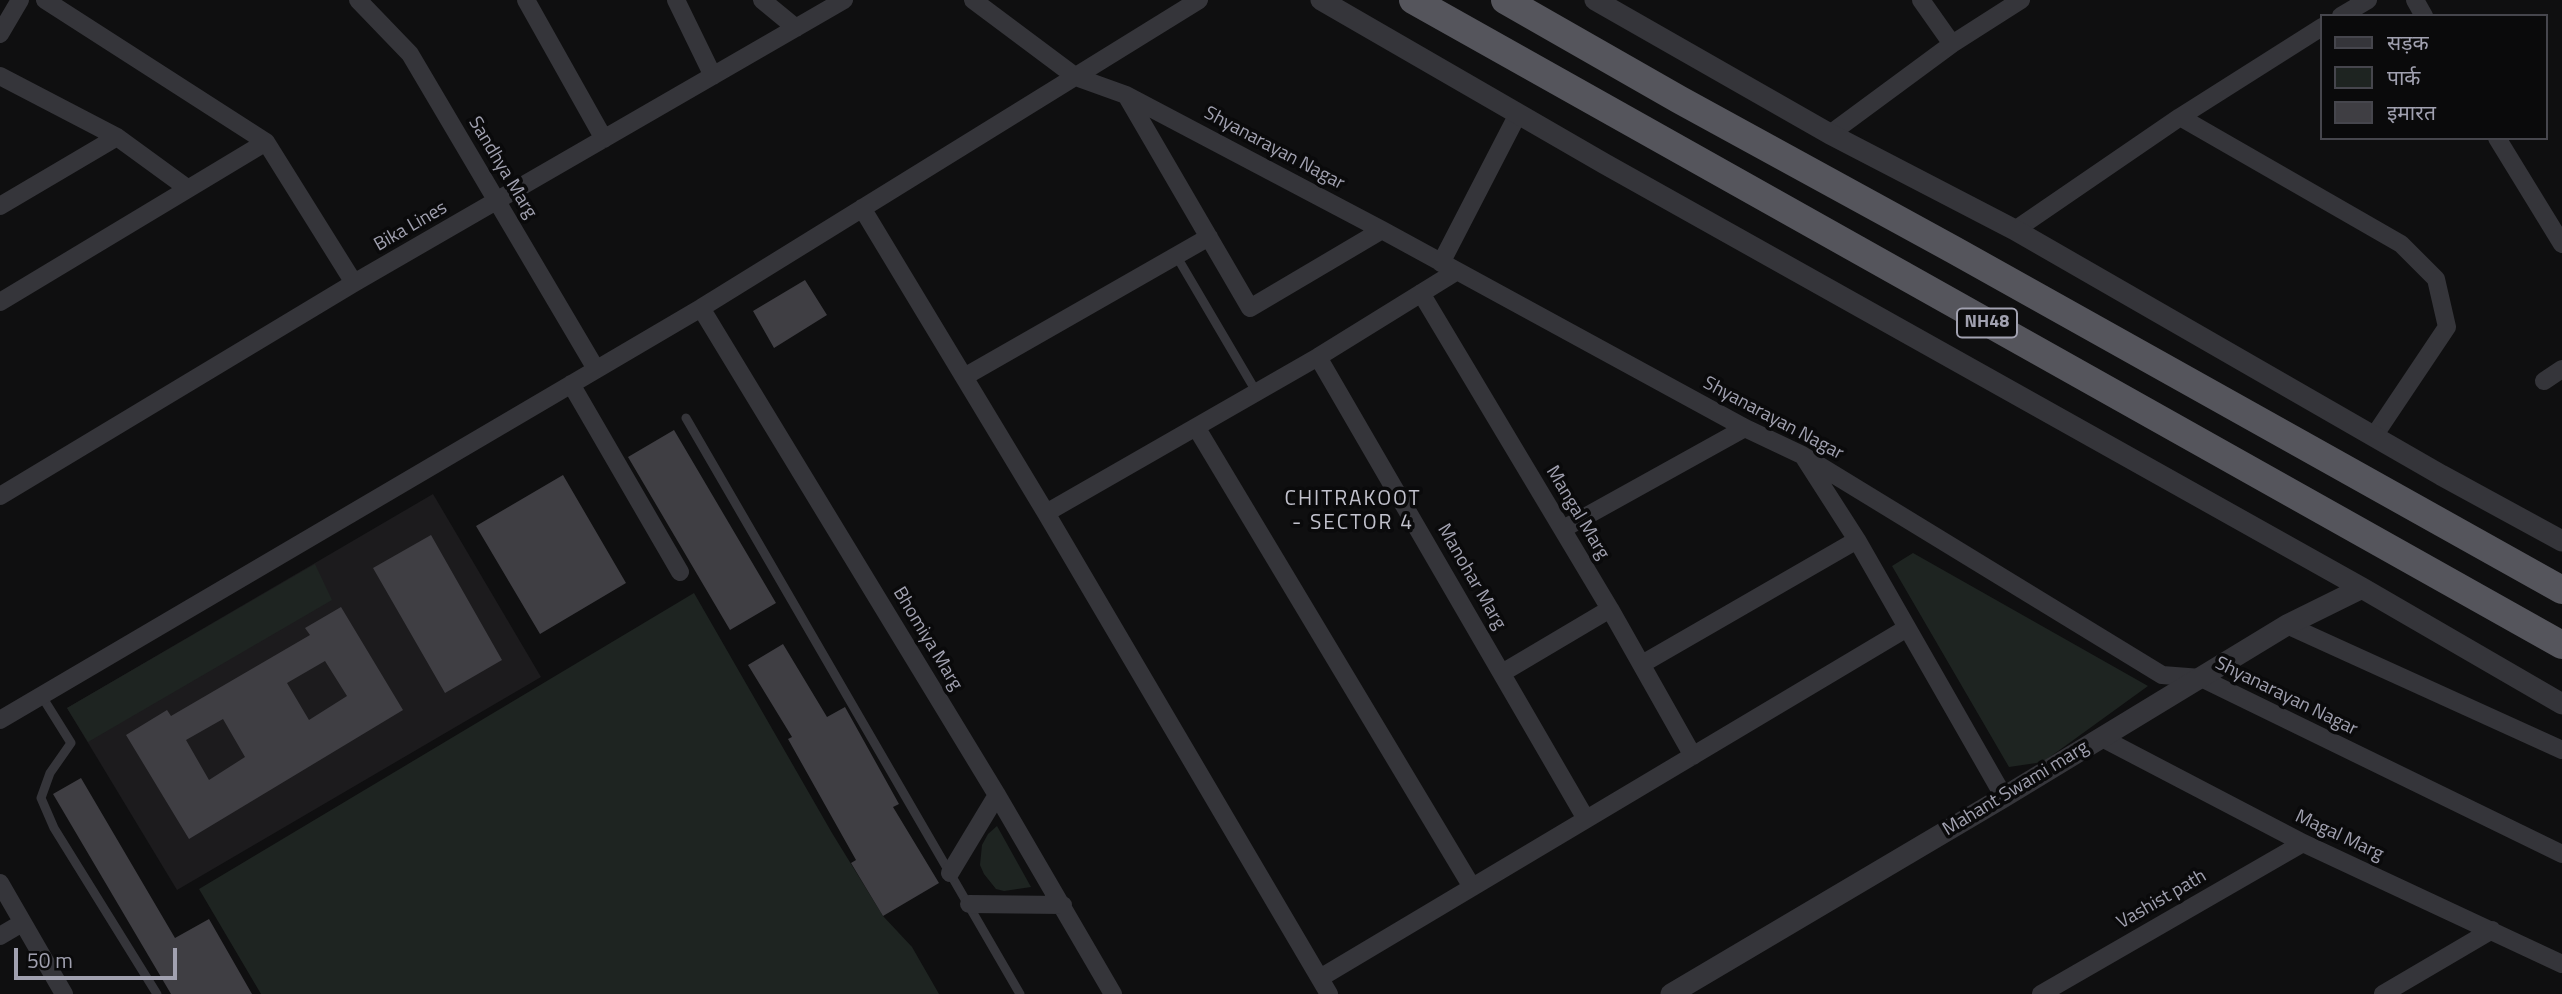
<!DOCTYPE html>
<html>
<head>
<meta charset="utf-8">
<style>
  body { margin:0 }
  #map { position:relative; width:2562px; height:994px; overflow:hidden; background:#0f0f10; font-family:"Titillium Web","Noto Sans Devanagari",sans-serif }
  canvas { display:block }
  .legend { position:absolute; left:2320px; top:14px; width:228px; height:126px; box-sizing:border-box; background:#0a0a0b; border:2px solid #46464d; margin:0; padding:9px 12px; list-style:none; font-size:21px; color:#a1a1b0 }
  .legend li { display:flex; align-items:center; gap:14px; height:35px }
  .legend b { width:35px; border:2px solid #46464d }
  .scale { position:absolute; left:14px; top:948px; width:163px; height:32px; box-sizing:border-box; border:4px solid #a1a1b0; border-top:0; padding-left:9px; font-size:21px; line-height:24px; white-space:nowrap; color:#a1a1b0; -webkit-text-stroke:5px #0a0a0b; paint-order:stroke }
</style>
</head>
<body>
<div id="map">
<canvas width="2562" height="994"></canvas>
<ul class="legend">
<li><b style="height:9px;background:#35353a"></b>सड़क</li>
<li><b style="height:19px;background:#1e2421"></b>पार्क</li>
<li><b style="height:19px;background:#3f3e43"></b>इमारत</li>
</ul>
<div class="scale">50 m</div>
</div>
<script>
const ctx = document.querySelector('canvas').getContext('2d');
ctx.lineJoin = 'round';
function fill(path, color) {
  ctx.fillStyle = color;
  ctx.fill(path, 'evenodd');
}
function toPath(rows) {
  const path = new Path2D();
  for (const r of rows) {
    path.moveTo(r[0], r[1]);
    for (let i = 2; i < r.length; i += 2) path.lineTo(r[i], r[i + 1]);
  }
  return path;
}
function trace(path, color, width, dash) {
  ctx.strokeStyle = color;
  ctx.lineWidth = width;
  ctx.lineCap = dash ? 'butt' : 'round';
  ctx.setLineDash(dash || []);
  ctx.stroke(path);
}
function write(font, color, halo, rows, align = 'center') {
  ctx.font = font + ' "Titillium Web",sans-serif';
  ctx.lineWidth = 7;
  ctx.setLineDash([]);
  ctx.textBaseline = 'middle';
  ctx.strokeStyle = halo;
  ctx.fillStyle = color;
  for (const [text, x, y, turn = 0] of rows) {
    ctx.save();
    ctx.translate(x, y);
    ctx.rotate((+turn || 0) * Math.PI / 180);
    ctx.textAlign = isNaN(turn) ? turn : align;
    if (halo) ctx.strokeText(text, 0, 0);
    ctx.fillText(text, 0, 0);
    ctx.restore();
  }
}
const built = toPath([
  [433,494,541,677,177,890,67,708]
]);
const green = toPath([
  [1913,553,2148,686,2043,762,2009,767,1892,566],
  [315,564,332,600,88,742,67,708],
  [694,593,832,833,883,916,912,947,939,994,261,994,199,889],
  [997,826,1031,887,1004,891,996,889,984,874,980,865,982,845,988,834]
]);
const building = toPath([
  [805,280,827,315,774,348,753,311],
  [674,430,776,603,730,630,628,457],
  [563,475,626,583,540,634,476,526],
  [431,535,502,660,445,693,373,568],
  [341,607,403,710,189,839,126,735,167,710,171,716,310,635,305,628],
  [325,661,347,696,309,720,287,683],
  [223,719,245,757,209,780,186,740],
  [783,644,827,717,845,707,899,804,893,807,939,883,883,916,851,863,856,860,788,739,792,737,748,665],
  [81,778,175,938,209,919,252,994,171,994,53,794]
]);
const service = toPath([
  [1177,257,1257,393],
  [686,418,1020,994],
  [41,695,71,743,50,773,41,798,54,828,157,994]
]);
const minor = toPath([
  [45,0,266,142,354,283],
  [358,0,410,54,596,369],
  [526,0,604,139],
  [676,0,713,76],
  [762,0,796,28],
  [973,0,1076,77,1126,95,1382,230,1745,428,1802,455,2162,675,2201,678,2562,854],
  [1921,0,1952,44],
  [2415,0,2424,16],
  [2341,16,2368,0],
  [0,34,20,0],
  [0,76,117,137,187,188],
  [1126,95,1250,308,1382,230],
  [2180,117,2401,244,2436,279,2447,327,2374,436],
  [1830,134,1952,44,2021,0],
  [2497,138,2562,244],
  [0,206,117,137],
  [862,208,1046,513,1329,994],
  [2015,230,2180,117,2322,27],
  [1441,263,1518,114],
  [1421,293,1610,609,1693,756],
  [0,302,266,142],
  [701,308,997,795,1113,994],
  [1318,357,1586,819],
  [964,377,1209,237],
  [2544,381,2562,369],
  [571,384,680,572],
  [1196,427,1472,887],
  [1805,459,1857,540,2004,797],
  [0,496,354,283,844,0],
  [1046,513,1318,357,1457,271],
  [1563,529,1745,428],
  [2287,625,2562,750],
  [1642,664,1857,540],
  [1502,673,1610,609],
  [0,720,701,308,1199,0],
  [2102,738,2303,843,2562,964],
  [950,873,997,795],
  [0,883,64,994],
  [969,904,1063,905],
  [0,936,22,923],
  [1320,978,1907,628],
  [2041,994,2303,843],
  [2383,994,2492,930]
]);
const tertiary = toPath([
  [1321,0,1605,164,2362,588,2562,704],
  [1595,0,1830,134,2015,230,2441,475,2562,541],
  [1671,994,2004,797,2287,625,2362,588]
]);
const trunk = toPath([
  [1413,0,2562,645],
  [1505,0,1680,100,1954,250,2562,590]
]);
const shields = [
  [1987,323,60]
];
const shieldNames = [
  ["NH48",1987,323]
];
const streetNames = [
  ["Shyanarayan Nagar",1274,149,28],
  ["Sandhya Marg",502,168,59],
  ["Bika Lines",411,227,-30],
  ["Shyanarayan Nagar",1773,419,28],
  ["Mangal Marg",1577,513,59],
  ["Manohar Marg",1471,577,60],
  ["Bhomiya Marg",927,639,59],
  ["Shyanarayan Nagar",2286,697,26],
  ["Mahant Swami marg",2016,789,-31],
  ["Magal Marg",2339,836,25],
  ["Vashist path",2162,900,-30]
];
const neighbourhoodNames = [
  ["CHITRAKOOT",1353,500],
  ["- SECTOR 4",1353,524]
];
fill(built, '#1c1b1d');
fill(green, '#1e2421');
fill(building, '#3f3e43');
trace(service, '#35353a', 9);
trace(minor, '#35353a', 18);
trace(tertiary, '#35353a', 21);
trace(trunk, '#55555c', 28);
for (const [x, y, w] of shields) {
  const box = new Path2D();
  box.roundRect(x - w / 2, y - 14.5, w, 29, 5);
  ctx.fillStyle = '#0a0a0b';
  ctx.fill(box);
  trace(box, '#a1a1b0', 2);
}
write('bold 18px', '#a1a1b0', null, shieldNames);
write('19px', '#a1a1b0', '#0a0a0b', streetNames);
ctx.letterSpacing = '2px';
write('21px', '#c2c2cd', '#0a0a0b', neighbourhoodNames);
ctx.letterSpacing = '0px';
</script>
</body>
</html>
